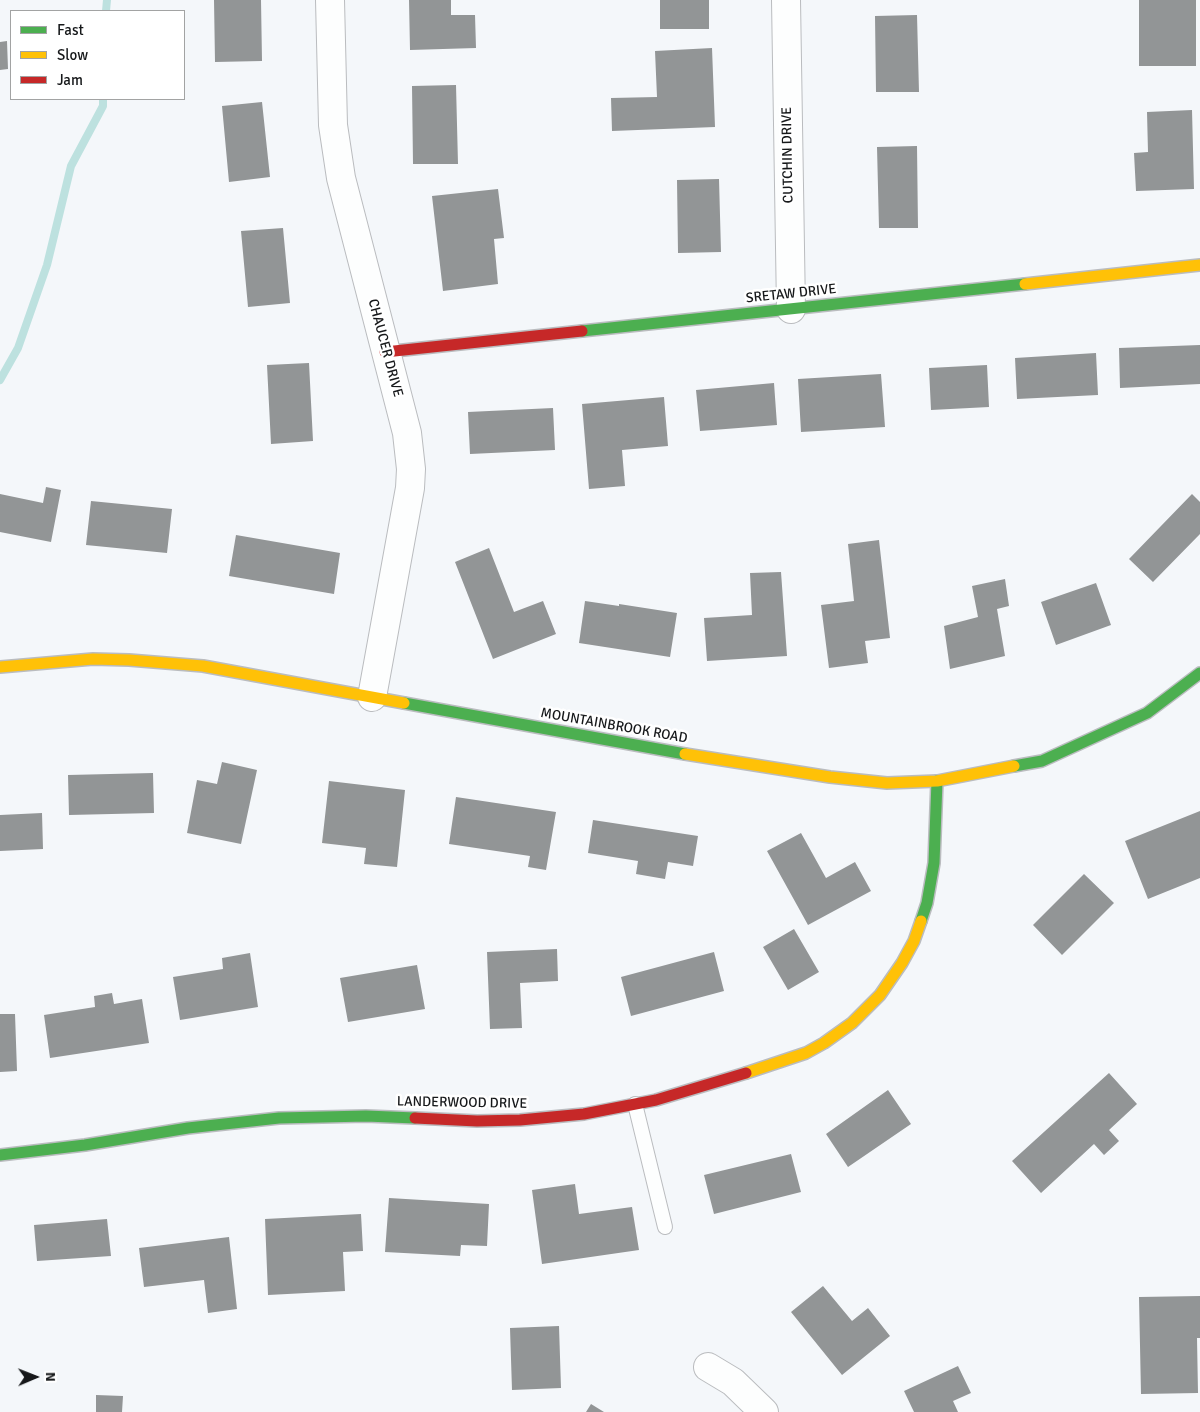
<!DOCTYPE html>
<html>
<head>
<meta charset="utf-8">
<style>
  body { margin:0 }
  #map { position:relative; width:1200px; height:1412px; overflow:hidden; background:#f4f7fa; font-family:Signika,sans-serif }
  canvas { display:block }
  .legend { position:absolute; left:10px; top:10px; width:175px; height:90px; box-sizing:border-box; background:#fff; border:1px solid #a2a3a3; margin:0; padding:6px 9px; list-style:none; font-size:15px; color:#16181a }
  .legend li { display:flex; align-items:center; gap:10px; height:25px }
  .legend b { width:25px; border:1px solid #a2a3a3 }
  .north { position:absolute; left:10px; top:1352px; width:50px; height:50px; -webkit-text-stroke:4px #fff; paint-order:stroke; rotate:89deg; font-size:14px; font-weight:700; line-height:20px; text-align:center; color:#16181a }
  .north::after { content:''; display:block; margin:auto; width:18px; height:22px; background:#16181a; clip-path:polygon(50% 0,100% 100%,50% 72%,0 100%) }
</style>
</head>
<body>
<div id="map">
<canvas width="1200" height="1412"></canvas>
<ul class="legend">
<li><b style="height:6px;background:#4caf50"></b>Fast</li>
<li><b style="height:6px;background:#ffc107"></b>Slow</li>
<li><b style="height:6px;background:#c62828"></b>Jam</li>
</ul>
<div class="north">N</div>
</div>
<script>
const ctx = document.querySelector('canvas').getContext('2d');
ctx.lineJoin = 'round';
function toPath(rows) {
  const path = new Path2D();
  for (const r of rows) {
    path.moveTo(r[0], r[1]);
    for (let i = 2; i < r.length; i += 2) path.lineTo(r[i], r[i + 1]);
  }
  return path;
}
function trace(path, color, width, dash) {
  ctx.strokeStyle = color;
  ctx.lineWidth = width;
  ctx.lineCap = dash ? 'butt' : 'round';
  ctx.setLineDash(dash || []);
  ctx.stroke(path);
}
function fill(path, color) {
  ctx.fillStyle = color;
  ctx.fill(path, 'evenodd');
}
function write(font, color, halo, rows, align = 'center') {
  ctx.font = font + ' Signika,sans-serif';
  ctx.lineWidth = 5;
  ctx.setLineDash([]);
  ctx.textBaseline = 'middle';
  ctx.strokeStyle = halo;
  ctx.fillStyle = color;
  for (const [text, x, y, turn = 0] of rows) {
    ctx.save();
    ctx.translate(x, y);
    ctx.rotate((+turn || 0) * Math.PI / 180);
    ctx.textAlign = isNaN(turn) ? turn : align;
    if (halo) ctx.strokeText(text, 0, 0);
    ctx.fillText(text, 0, 0);
    ctx.restore();
  }
}
const stream = toPath([
  [106,11,107,0],
  [0,380,18,348,47,265,71,166,103,106,103,99]
]);
const building = toPath([
  [214,0,261,0,262,61,215,62],
  [409,0,451,0,451,15,475,15,476,48,410,50],
  [660,0,709,0,709,29,660,29],
  [1139,0,1196,0,1196,66,1139,66],
  [917,15,919,92,876,92,875,16],
  [7,41,8,69,0,70,0,42],
  [712,48,715,127,612,131,611,98,657,97,655,51],
  [456,85,458,164,413,164,412,86],
  [262,102,270,177,229,182,222,106],
  [1192,110,1194,189,1136,191,1134,153,1148,152,1147,112],
  [917,146,918,228,879,228,877,147],
  [719,179,721,252,678,253,677,180],
  [498,189,504,238,494,239,498,284,443,291,432,196],
  [283,228,290,303,248,307,241,231],
  [1200,345,1200,384,1120,388,1119,348],
  [1096,353,1098,395,1017,399,1015,358],
  [309,363,313,441,271,444,267,365],
  [987,365,989,407,931,410,929,368],
  [881,374,885,427,801,432,798,379],
  [774,383,777,425,700,431,696,390],
  [664,397,668,446,622,450,625,486,589,489,582,404],
  [553,408,555,450,470,454,468,412],
  [46,487,61,490,51,542,0,532,0,494,43,503],
  [1192,494,1200,502,1200,534,1153,582,1129,559],
  [91,501,172,509,167,553,86,545],
  [236,535,340,553,334,594,229,576],
  [879,540,890,638,865,641,868,663,829,668,821,605,854,601,848,544],
  [489,548,514,612,543,601,556,634,493,659,455,562],
  [781,572,787,656,707,661,704,618,752,615,750,573],
  [1005,579,1009,606,997,609,1005,656,950,669,944,626,978,617,972,586],
  [1096,583,1111,625,1056,645,1041,602],
  [585,601,619,606,619,604,677,613,670,657,579,643],
  [222,762,257,770,241,844,187,833,197,780,217,784],
  [153,773,154,813,69,815,68,775],
  [329,781,405,790,397,867,364,864,366,848,322,843],
  [456,797,556,812,546,870,528,867,530,856,449,844],
  [1200,811,1200,878,1148,899,1125,841],
  [42,813,43,849,0,851,0,815],
  [593,820,698,836,693,866,668,862,665,879,636,874,638,861,588,853],
  [801,833,826,878,855,862,871,891,808,925,767,851],
  [1084,874,1114,903,1062,955,1033,925],
  [794,929,819,972,788,990,763,947],
  [557,949,558,981,520,983,522,1028,490,1029,487,952],
  [714,952,724,991,631,1016,621,977],
  [250,953,258,1007,180,1020,173,977,223,969,222,958],
  [417,965,425,1009,348,1022,340,978],
  [112,993,114,1004,142,999,149,1043,50,1058,44,1015,95,1007,94,996],
  [0,1014,15,1014,17,1071,0,1072],
  [1109,1073,1137,1104,1109,1130,1119,1141,1104,1155,1094,1144,1041,1193,1012,1161],
  [888,1090,911,1124,848,1167,826,1134],
  [791,1154,801,1192,714,1214,704,1175],
  [575,1184,579,1214,632,1207,639,1250,542,1264,532,1190],
  [389,1198,489,1204,487,1246,461,1245,460,1256,385,1252],
  [361,1214,363,1251,343,1252,345,1291,268,1295,265,1219],
  [107,1219,111,1256,37,1261,34,1225],
  [229,1237,237,1309,208,1313,204,1280,144,1287,139,1248],
  [823,1286,852,1321,868,1308,890,1336,842,1375,791,1312],
  [1200,1296,1200,1338,1197,1338,1198,1393,1141,1394,1139,1297],
  [559,1326,561,1388,512,1390,510,1328],
  [958,1366,971,1393,953,1401,958,1412,914,1412,904,1391],
  [96,1395,123,1396,122,1412,96,1412],
  [591,1404,604,1412,586,1412]
]);
const lane = toPath([
  [635,1104,665,1227]
]);
const street = toPath([
  [330,0,333,125,341,178,407,433,411,469,410,488,372,697],
  [786,0,791,309],
  [708,1367,733,1382,764,1412]
]);
const fast = toPath([
  [582,331,1025,284],
  [404,703,685,754],
  [1014,766,1042,761,1147,713,1200,673],
  [921,921,927,903,934,863,937,781],
  [0,1155,85,1145,188,1128,279,1118,366,1116,415,1118]
]);
const slow = toPath([
  [1025,284,1200,265],
  [0,667,93,659,129,660,203,666,404,703],
  [685,754,830,777,887,783,937,781,1014,766],
  [746,1073,806,1053,824,1043,852,1023,880,995,902,963,914,941,921,921]
]);
const jam = toPath([
  [385,352,582,331],
  [415,1118,477,1121,520,1120,584,1114,656,1100,746,1073]
]);
const streetNames = [
  ["CUTCHIN DRIVE",788,155,-91],
  ["SRETAW DRIVE",791,294,-6],
  ["CHAUCER DRIVE",385,348,75],
  ["MOUNTAINBROOK ROAD",614,726,10],
  ["LANDERWOOD DRIVE",462,1103,1]
];
trace(stream, '#bde1df', 8);
fill(building, '#929596');
trace(lane, '#babcbf', 16);
trace(street, '#babcbf', 30);
trace(fast, '#babcbf', 14);
trace(slow, '#babcbf', 14);
trace(jam, '#babcbf', 14);
trace(lane, '#fdfefe', 14);
trace(street, '#fdfefe', 28);
trace(fast, '#4caf50', 11);
trace(slow, '#ffc107', 11);
trace(jam, '#c62828', 11);
write('14px', '#16181a', '#fff', streetNames);
</script>
</body>
</html>
